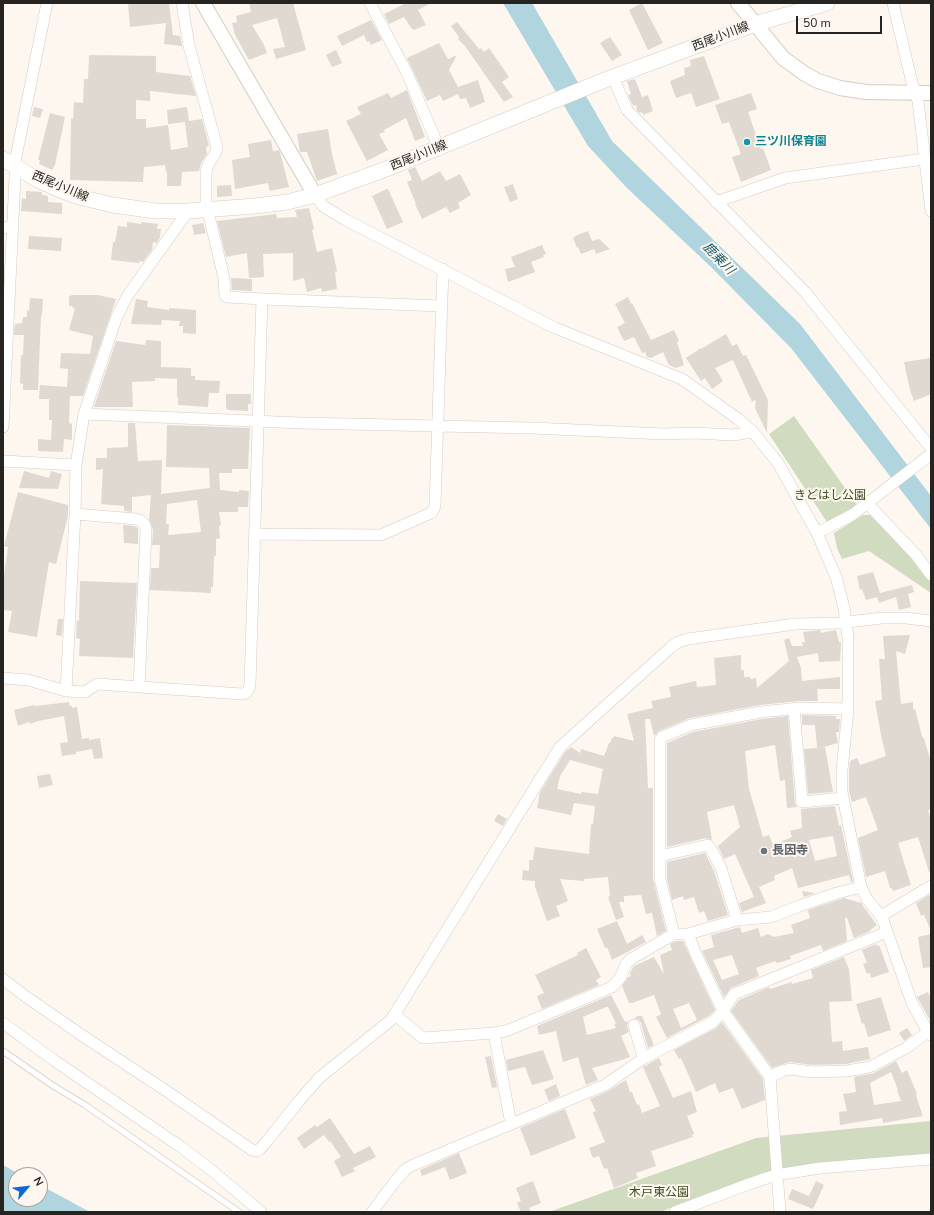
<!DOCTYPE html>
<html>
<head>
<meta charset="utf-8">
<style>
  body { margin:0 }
  #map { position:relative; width:934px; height:1215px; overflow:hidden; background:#fdf7ef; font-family:"Nunito Sans",sans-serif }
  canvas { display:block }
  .frame { position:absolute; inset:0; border:4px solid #262421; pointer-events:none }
  .north { position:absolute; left:8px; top:1167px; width:40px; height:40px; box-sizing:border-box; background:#fdf7ef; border:1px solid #a7a39d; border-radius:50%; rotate:62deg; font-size:11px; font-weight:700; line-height:16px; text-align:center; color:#262421 }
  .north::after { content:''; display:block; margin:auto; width:14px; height:18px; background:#0d68d1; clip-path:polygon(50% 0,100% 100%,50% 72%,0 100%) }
  .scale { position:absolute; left:796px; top:16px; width:86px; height:18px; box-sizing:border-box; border:2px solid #262421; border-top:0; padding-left:5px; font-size:12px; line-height:14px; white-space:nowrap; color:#262421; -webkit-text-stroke:3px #fdf7ef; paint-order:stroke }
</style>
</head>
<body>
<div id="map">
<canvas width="934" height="1215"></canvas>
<div class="frame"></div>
<div class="north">N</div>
<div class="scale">50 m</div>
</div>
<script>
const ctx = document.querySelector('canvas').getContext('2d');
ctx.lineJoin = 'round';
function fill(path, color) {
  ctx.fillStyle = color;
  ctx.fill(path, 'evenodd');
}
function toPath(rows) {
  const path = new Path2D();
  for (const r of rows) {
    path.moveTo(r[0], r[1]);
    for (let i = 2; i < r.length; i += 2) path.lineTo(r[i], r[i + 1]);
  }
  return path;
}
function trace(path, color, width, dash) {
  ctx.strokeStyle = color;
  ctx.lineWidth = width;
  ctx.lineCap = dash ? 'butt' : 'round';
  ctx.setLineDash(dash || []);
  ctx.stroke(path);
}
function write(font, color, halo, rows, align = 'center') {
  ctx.font = font + ' "Nunito Sans","Noto Sans JP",sans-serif';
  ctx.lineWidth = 4;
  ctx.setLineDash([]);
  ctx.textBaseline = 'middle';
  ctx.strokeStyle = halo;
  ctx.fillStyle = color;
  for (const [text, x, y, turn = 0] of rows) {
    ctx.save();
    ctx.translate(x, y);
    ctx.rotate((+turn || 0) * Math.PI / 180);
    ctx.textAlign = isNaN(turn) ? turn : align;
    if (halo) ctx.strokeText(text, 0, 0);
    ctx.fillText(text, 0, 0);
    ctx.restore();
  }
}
const green = toPath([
  [794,416,857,505,827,522,769,434],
  [863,515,870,515,911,556,931,581,931,593,869,551,842,559,837,548,834,533],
  [931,1121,931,1153,793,1168,762,1173,660,1212,549,1212,756,1138]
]);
const water = toPath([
  [503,3,532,3,612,141,800,324,931,496,931,529,791,348,711,267,627,188,588,146],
  [3,1165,21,1175,16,1175,16,1199,40,1199,40,1185,90,1212,3,1212]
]);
const building = toPath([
  [128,3,169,3,173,35,180,36,182,46,164,44,166,23,130,27],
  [249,3,293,3,306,50,276,59,273,49,285,47,277,18,252,25,263,43,267,53,249,60,235,35,232,23,237,22,236,16,251,12],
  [406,3,431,3,418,10,426,25,414,30,413,29,412,29,404,17,389,24,384,14],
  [642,3,663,43,648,50,629,10],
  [371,20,382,40,371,45,369,41,367,42,364,35,342,46,337,36],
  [457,22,479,49,481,48,484,52,489,48,509,77,502,82,513,97,504,102,465,46,458,39,459,37,451,26],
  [610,37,622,55,612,61,600,43],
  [439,43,448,59,457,55,449,70,458,87,478,80,485,102,470,108,466,98,460,99,458,94,443,101,440,95,427,101,407,58],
  [336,50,342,63,332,67,326,55],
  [89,55,156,56,156,72,190,76,196,96,150,91,150,101,136,100,136,119,146,119,146,128,168,125,171,150,188,147,185,122,168,124,167,110,187,107,189,121,202,119,209,146,206,147,207,154,201,163,199,171,182,172,181,186,167,186,167,172,166,172,165,165,144,167,143,182,70,180,71,118,73,119,74,102,83,103,84,79,88,79],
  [704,56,720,99,696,107,691,93,676,98,670,81,685,75,684,68,691,66,690,60],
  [635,79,642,97,648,95,653,111,643,115,642,112,640,113,637,111,636,105,633,106,628,95,631,94,627,81],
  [407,90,425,137,415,141,406,118,384,130,385,132,379,134,388,150,367,161,346,121,361,114,357,107,388,93,391,98],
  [751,93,757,109,748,112,761,149,763,148,771,170,741,182,732,157,741,154,729,122,722,124,715,105],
  [34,107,43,109,40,118,32,116],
  [50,113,65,117,55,165,52,170,39,164,40,160,38,160],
  [328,129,332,154,337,174,317,181,307,152,300,152,297,134],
  [271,140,273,151,279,150,280,152,289,187,270,191,268,183,235,189,232,160,250,157,248,144],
  [415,167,422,181,440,171,446,181,460,174,471,195,458,203,460,208,450,213,446,207,422,219,415,204,416,204,407,182,412,180,408,170],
  [513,184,518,199,510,202,504,187],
  [231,185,232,196,217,197,217,186],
  [387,189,388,189,403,222,387,229,372,196],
  [26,191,42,192,42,195,48,196,48,202,62,203,62,214,21,211,22,198,26,199],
  [309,208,314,229,312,230,317,252,332,248,337,271,335,272,337,289,322,292,321,288,307,292,304,278,293,281,293,253,263,254,264,277,249,278,247,253,226,257,217,221,276,214,277,218,297,217,295,210],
  [127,222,141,224,141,222,158,224,157,229,161,229,160,237,157,243,153,242,152,250,143,262,139,261,139,263,111,260,113,242,115,242,118,226,127,227],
  [203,223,206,233,194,235,192,225],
  [588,231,592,241,599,239,610,249,596,254,594,249,581,254,578,247,577,248,573,238,575,237,575,236],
  [29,236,62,238,61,251,28,249],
  [542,245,546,254,543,255,544,257,531,262,535,272,508,282,505,269,515,267,511,257],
  [231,278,252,279,252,291,232,290],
  [71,295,98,295,116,299,83,396,70,396,69,423,72,424,72,440,64,439,63,452,38,451,38,439,51,440,52,420,49,420,49,399,39,399,40,385,67,387,68,369,60,368,61,353,90,354,93,336,69,330,75,308,73,308,72,306,69,306,69,296,71,296],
  [628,297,631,304,632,303,651,340,674,330,679,341,677,342,684,365,676,368,669,365,663,352,651,358,647,357,645,352,642,353,634,337,624,341,617,327,625,323,615,304],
  [30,298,43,299,42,316,41,316,38,390,23,390,23,384,20,383,21,355,23,355,24,335,14,335,15,324,22,323,23,317,27,317,27,310,29,311],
  [136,299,148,301,147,307,169,310,169,308,196,310,196,334,183,333,183,326,179,326,180,321,162,320,161,325,131,324],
  [726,334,732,346,737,344,743,356,746,355,768,400,767,433,755,408,756,400,752,402,733,360,715,368,723,381,712,389,705,378,701,381,686,358,701,348,701,349],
  [146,340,161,341,161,367,191,368,191,376,195,376,195,380,220,381,219,393,209,393,208,407,178,405,178,397,177,397,177,379,155,378,155,381,132,382,133,407,94,407,116,341,145,345],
  [931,358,931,394,914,401,910,390,904,362],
  [226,394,251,394,251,404,248,404,248,411,228,410,228,409,226,409],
  [128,423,135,423,138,461,162,460,161,494,210,488,209,468,166,467,167,425,250,428,248,469,232,469,232,473,219,473,220,490,239,492,239,490,249,491,248,507,238,507,238,512,219,512,221,525,219,526,220,538,216,539,216,556,214,556,213,587,211,587,211,593,150,590,151,568,159,568,160,545,152,545,153,530,149,520,151,495,132,497,132,512,124,511,124,506,101,504,103,469,96,470,96,458,107,458,107,448,128,447],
  [197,500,201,532,168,535,169,524,166,524,167,504],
  [24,471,49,478,51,471,62,474,58,489,19,488],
  [18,492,68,505,68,516,56,564,49,562,37,637,8,632,12,611,3,610,3,583,8,547,4,546],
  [123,525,134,526,138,528,138,544,124,543],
  [873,572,880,593,912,585,914,592,908,594,911,607,899,610,896,597,879,603,877,597,866,600,862,589,860,590,857,576],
  [80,581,137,583,133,658,79,656,80,639,76,638,77,620,79,621],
  [58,619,63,619,62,636,56,635],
  [820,630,821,633,836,630,839,642,841,642,840,661,819,662,818,653,797,657,801,668,802,681,840,677,840,689,817,689,818,701,799,701,760,705,690,718,659,731,654,736,650,719,645,719,648,788,653,788,653,879,666,931,657,936,652,913,646,914,641,895,624,896,624,902,619,902,624,917,616,920,608,897,610,896,608,877,584,879,584,881,560,879,568,901,556,906,560,916,547,921,535,887,535,881,522,880,523,870,529,871,529,860,533,860,535,847,589,854,591,824,593,824,595,806,574,803,571,815,537,808,540,792,565,752,571,747,580,753,581,749,604,756,609,743,610,743,612,738,614,738,614,736,634,741,627,714,653,708,651,701,671,697,669,687,696,681,697,687,716,685,714,658,741,655,741,670,744,670,744,677,750,677,750,679,756,678,757,688,789,661,784,640,789,638,792,646,803,646,802,642,805,642,803,632],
  [570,760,603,769,598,794,581,792,581,794,557,789,560,776],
  [910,635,905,654,896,651,899,683,901,704,913,702,913,710,915,709,922,736,924,739,931,762,931,809,928,810,931,820,931,872,929,872,918,837,898,843,911,885,893,891,892,888,890,888,885,871,866,877,858,838,878,830,866,797,852,802,849,791,849,770,850,761,857,758,860,765,886,756,881,735,875,701,882,700,879,659,885,659,883,636],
  [69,702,69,706,71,705,72,708,77,707,82,739,89,738,89,740,100,738,103,758,94,759,92,749,76,752,76,754,62,756,60,743,68,742,64,716,38,721,30,724,29,722,18,726,14,710,34,705,35,706],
  [802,715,836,716,836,719,840,719,839,732,836,732,838,743,820,748,825,747,833,792,808,794,804,749,817,748,815,725,802,725],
  [788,716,795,803,797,807,787,808,785,780,780,781,775,745,745,751,749,789,763,837,769,835,773,845,792,837,790,831,802,828,801,809,835,806,839,826,841,825,853,882,851,882,849,875,798,888,792,868,774,876,775,880,759,887,766,903,742,912,739,903,754,897,735,854,724,859,718,846,740,827,734,805,707,812,712,840,706,838,667,847,667,743,693,732,762,719],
  [833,836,837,856,815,861,809,840],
  [50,774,53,785,39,788,37,776],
  [498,814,507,819,503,826,494,821],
  [705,853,714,871,728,915,708,921,704,911,699,913,694,897,684,900,683,896,672,900,667,878,667,862],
  [802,891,815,893,804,897],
  [931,894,931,931,924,915,921,916,916,903],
  [844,898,861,903,877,925,868,932,854,938,847,918,845,918,847,941,823,951,821,945,790,956,791,959,777,963,775,961,756,968,759,976,731,988,724,997,702,951,714,947,711,935,740,927,742,933,758,928,761,937,768,934,774,937,794,933,791,925,810,918,808,910],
  [732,955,739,974,722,980,713,960],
  [617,921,627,944,642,935,646,942,612,960,607,947,605,948,597,929],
  [931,934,931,967,923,968,918,937],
  [676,941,683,941,715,1010,709,1016,667,1038,656,1017,661,1014,654,995,632,1003,629,1003,622,986,628,977,631,976,630,973,634,966,654,957,664,974,660,955,672,950,670,944],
  [689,1003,697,1020,681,1028,673,1009],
  [876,944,877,946,879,945,889,972,871,978,870,973,867,974,863,964,867,963,862,950],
  [586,948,601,977,596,980,599,985,542,1009,537,996,544,993,535,975,578,955,577,953],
  [844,957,849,969,852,1001,829,1002,832,1042,842,1041,843,1051,868,1047,870,1059,846,1064,812,1065,789,1062,772,1068,731,1011,739,1000,769,987,770,989,792,982,792,984,813,978,811,970],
  [928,992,931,999,931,1022,917,997],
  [611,995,625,1022,628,1021,627,1026,629,1032,621,1036,630,1057,622,1060,592,1068,598,1080,586,1085,578,1057,563,1062,556,1031,539,1035,537,1026],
  [606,1007,608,1007,616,1023,614,1024,616,1028,587,1035,583,1017],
  [881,997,891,1030,868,1037,864,1023,862,1024,856,1004],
  [638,1016,642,1016,654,1045,648,1048,641,1023,639,1020,634,1018],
  [722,1022,763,1079,765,1100,742,1109,733,1088,719,1093,715,1083,696,1092,681,1058,679,1059,674,1050,716,1028],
  [907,1028,912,1035,904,1041,899,1033],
  [543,1050,554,1079,532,1085,525,1067,508,1071,506,1060],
  [491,1056,497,1087,492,1088,485,1057],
  [659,1058,662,1065,659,1067,673,1098,691,1091,697,1112,687,1116,694,1134,692,1135,693,1137,651,1151,656,1166,636,1173,638,1178,614,1188,607,1168,604,1169,599,1156,593,1158,589,1148,605,1142,594,1116,593,1112,596,1111,590,1099,608,1091,626,1080,630,1092,632,1092,637,1105,639,1104,642,1113,660,1106,643,1067],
  [896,1061,902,1073,907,1070,917,1094,916,1095,917,1099,923,1116,883,1123,882,1118,840,1125,839,1112,847,1111,843,1094,856,1092,854,1077,874,1073],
  [891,1072,898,1090,897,1090,901,1101,874,1105,870,1083],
  [556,1084,560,1096,549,1101,544,1090],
  [565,1109,576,1138,531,1156,520,1128],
  [330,1118,354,1154,370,1146,376,1157,353,1168,355,1171,342,1177,334,1161,341,1157,330,1141,329,1142,324,1135,304,1149,297,1138,315,1125,317,1127],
  [459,1153,467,1173,450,1180,445,1167,422,1176,420,1170],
  [533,1181,541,1203,529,1208,531,1212,521,1212,517,1203,521,1201,516,1188],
  [816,1181,824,1185,813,1209,788,1199,792,1189,809,1196]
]);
const service = toPath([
  [3,1051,52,1085,85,1105,239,1212]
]);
const minor = toPath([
  [182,3,189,46,217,147,216,152,208,165,206,172,206,203,224,278,225,295,227,297,262,299,441,306],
  [370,3,407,73,439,148],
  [893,3,912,83,918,101,931,211],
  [613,77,627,110,805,292,931,448],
  [315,195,323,206,346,220,553,327,682,379,738,419,753,432,778,463,817,533,836,577,844,608,848,637,848,709,842,770,842,792,861,887,867,899,881,916,884,923,912,1003,928,1032,931,1035],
  [716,202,785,178,924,159],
  [3,228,13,226],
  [84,414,301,423,532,428,664,434,694,433,733,435,753,432],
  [3,427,16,157,47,3],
  [3,461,76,465],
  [867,503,916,555,931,575],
  [817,533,852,515,931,454],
  [255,534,381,535,431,513,434,509,435,505,443,269],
  [3,678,28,680,66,691,85,692,97,684,242,694,246,693,249,689,250,684,262,299],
  [139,687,146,531,145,525,141,521,136,519,75,514,76,465,84,414,117,316,128,295,188,211],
  [66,691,75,514],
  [794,709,802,802,843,798],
  [660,856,708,845,711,849,721,868,737,920],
  [881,916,931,886],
  [674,934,660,879,660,740,662,737,691,725,761,712,800,708,848,709],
  [688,934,695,952,723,1011,770,1077,780,1212],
  [3,979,25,996,80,1034,168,1092,252,1150,256,1151,260,1149,267,1141,299,1101,319,1078,391,1020,560,747,670,648,678,642,688,639,795,624,839,623,882,618,906,618,931,621],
  [394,1014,423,1038,494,1033,506,1031,612,987,620,978,626,964,631,959,674,934,688,934,737,920,771,917,802,905,837,893,861,887],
  [3,1023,55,1061,181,1147,210,1169,261,1212],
  [634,1025,641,1050,644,1058],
  [494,1033,511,1124],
  [770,1077,782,1071,790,1069,812,1072,847,1071,864,1068,872,1066,906,1048,928,1032],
  [372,1212,397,1179,406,1169,413,1165,605,1085,644,1058,713,1022,723,1011,734,994,887,932],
  [675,1212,749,1184,776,1175,820,1168,931,1159]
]);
const tertiary = toPath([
  [203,3,315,195],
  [738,3,783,58,805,74,818,81,840,88,866,92,931,93]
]);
const secondary = toPath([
  [3,159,38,180,60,190,79,197,113,205,155,211,188,211,256,206,287,202,315,195,386,169,605,80,755,24,827,3]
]);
const markers = [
  [747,142,4,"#0f9aa8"],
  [764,851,4,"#6b7280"]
];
const streetNames = [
  ["西尾小川線",721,37,-21],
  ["西尾小川線",419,156,-22],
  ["西尾小川線",60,187,23]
];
const cultureNames = [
  ["三ツ川保育園",755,142]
];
const parkNames = [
  ["きどはし公園",830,496],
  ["木戸東公園",659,1193]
];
const worshipNames = [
  ["長因寺",772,851]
];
const waterNames = [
  ["鹿乗川",718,259,46]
];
fill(green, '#d0dbbf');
fill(water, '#b1d5df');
fill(building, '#dfd9d1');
trace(service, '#d3cdc5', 7);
trace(minor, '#d3cdc5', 12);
trace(tertiary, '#d3cdc5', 16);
trace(secondary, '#d3cdc5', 16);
trace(service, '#fff', 5.5);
trace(minor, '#fff', 11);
trace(tertiary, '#fff', 14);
trace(secondary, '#fff', 15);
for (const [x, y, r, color] of markers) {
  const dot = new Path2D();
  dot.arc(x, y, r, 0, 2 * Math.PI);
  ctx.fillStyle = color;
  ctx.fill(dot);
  trace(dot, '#fdf7ef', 1.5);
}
write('12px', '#262421', '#fdf7ef', streetNames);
write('bold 12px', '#0d838f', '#fdf7ef', cultureNames, 'left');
write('12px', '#3b4a1d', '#fdf7ef', parkNames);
write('bold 12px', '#5b616d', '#fdf7ef', worshipNames, 'left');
write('italic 13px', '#145a6b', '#fdf7ef', waterNames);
</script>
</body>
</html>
